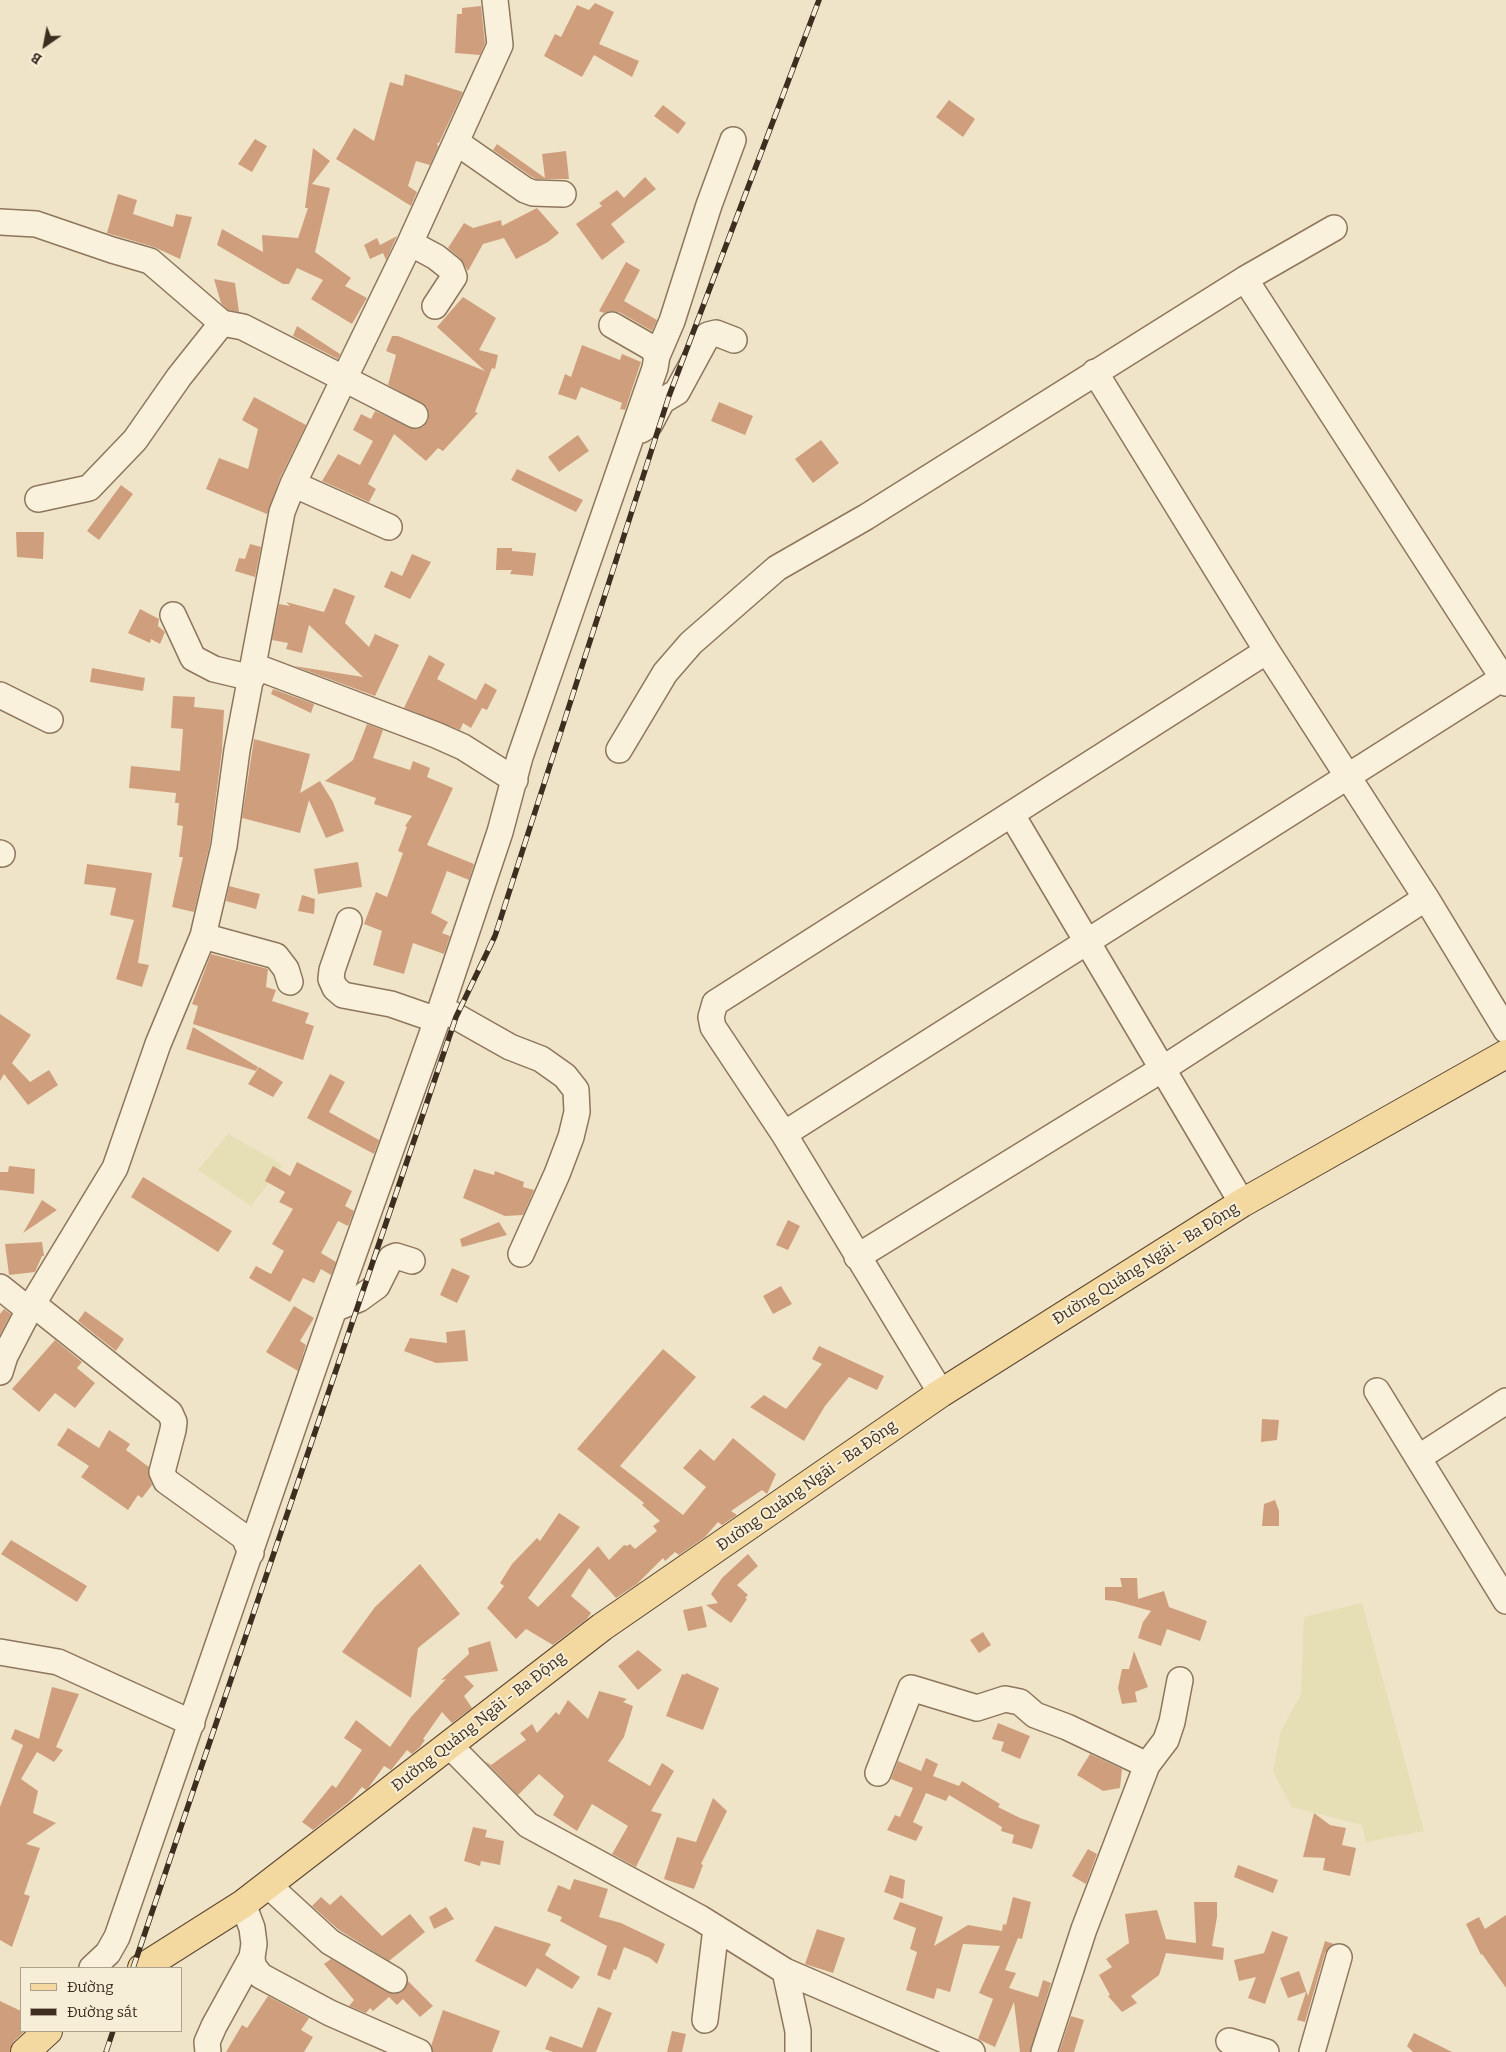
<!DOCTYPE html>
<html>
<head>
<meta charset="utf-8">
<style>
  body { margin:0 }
  #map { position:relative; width:1506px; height:2052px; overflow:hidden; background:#f0e4c8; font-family:Bitter,serif }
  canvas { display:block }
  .legend { position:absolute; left:20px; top:1967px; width:162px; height:65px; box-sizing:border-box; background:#f7eed8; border:1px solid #ada18e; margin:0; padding:6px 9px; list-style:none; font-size:15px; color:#3d2e20 }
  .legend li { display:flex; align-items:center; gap:10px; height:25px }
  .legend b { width:25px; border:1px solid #ada18e }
  .north { position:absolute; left:20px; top:20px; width:50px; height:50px; -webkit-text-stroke:4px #f7eed8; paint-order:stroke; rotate:213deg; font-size:14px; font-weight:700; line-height:20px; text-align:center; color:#3d2e20 }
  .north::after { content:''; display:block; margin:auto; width:18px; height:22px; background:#3d2e20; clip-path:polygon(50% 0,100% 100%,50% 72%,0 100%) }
</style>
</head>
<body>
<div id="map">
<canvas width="1506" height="2052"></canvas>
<ul class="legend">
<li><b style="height:6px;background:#f3d9a0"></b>Đường</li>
<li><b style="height:6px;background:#3d2e20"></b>Đường sắt</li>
</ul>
<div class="north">B</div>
</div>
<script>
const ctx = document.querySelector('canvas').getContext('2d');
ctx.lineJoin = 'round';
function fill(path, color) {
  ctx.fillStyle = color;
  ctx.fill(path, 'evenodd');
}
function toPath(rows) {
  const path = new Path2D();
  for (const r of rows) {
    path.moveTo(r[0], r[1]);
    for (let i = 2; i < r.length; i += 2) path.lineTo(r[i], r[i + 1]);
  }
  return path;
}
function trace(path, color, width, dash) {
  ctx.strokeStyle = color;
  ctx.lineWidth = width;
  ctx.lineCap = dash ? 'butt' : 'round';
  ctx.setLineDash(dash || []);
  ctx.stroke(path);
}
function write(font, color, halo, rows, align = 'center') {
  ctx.font = font + ' Bitter,serif';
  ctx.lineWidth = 4;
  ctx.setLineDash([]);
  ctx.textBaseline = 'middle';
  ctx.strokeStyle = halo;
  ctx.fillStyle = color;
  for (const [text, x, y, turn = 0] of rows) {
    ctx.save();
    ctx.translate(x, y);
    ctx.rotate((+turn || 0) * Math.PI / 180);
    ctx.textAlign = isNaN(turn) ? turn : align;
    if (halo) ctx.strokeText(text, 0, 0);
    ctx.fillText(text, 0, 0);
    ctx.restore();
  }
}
const farmland = toPath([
  [228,1134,283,1165,251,1206,198,1170],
  [1362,1603,1424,1831,1366,1842,1362,1825,1292,1807,1273,1772,1281,1731,1301,1694,1304,1617]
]);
const building = toPath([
  [595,3,614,12,599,44,639,61,632,77,594,55,582,77,544,56,555,34,561,37,577,5,589,10],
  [481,6,485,43,480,55,455,53,457,14,462,14,462,8],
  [405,74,463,92,439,143,437,143,438,147,430,165,416,161,408,186,417,192,411,206,336,159,354,128,374,141,390,82,403,86],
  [949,100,975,119,963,137,936,117],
  [663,105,686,123,678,134,654,116],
  [255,139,267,146,252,172,238,164],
  [497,144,545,178,542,154,566,151,569,179,536,179,532,177,493,150],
  [313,148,330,161,312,184,330,188,315,252,351,278,345,286,367,298,352,324,311,299,323,280,297,268,289,284,283,284,217,245,222,229,263,252,262,235,298,238,308,208,305,208],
  [645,177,656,189,611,224,625,242,602,260,576,224,602,206,599,203,617,190,624,198],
  [118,194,137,200,133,214,173,227,176,214,192,217,180,259,154,247,107,233],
  [537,208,559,233,548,242,516,259,504,238,483,244,468,271,460,258,448,248,464,223,473,228,501,220,502,226],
  [397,236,386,260,383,253,370,259,364,245,377,238,380,245],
  [626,262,640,270,624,301,657,320,652,331,619,312,611,311,604,313,599,311],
  [214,279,235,283,239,312,228,310,221,303],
  [463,297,496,318,479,350,498,355,495,369,492,368,475,412,478,413,443,451,438,448,426,461,394,434,368,484,376,489,369,502,322,481,338,454,360,465,373,441,353,430,361,414,371,419,375,411,415,429,423,427,428,421,429,414,427,407,388,385,396,355,386,351,392,336,398,336,485,371,437,327],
  [297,326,340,354,338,359,293,336],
  [582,345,620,360,622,354,641,362,625,410,620,409,622,403,581,387,576,400,558,394,565,374,571,377],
  [254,397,306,425,280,478,267,514,206,489,219,458,248,469,258,429,242,420],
  [719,402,753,416,745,435,711,421],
  [578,435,589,451,559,472,548,457],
  [821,440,839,463,813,483,795,459],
  [517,469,583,500,576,512,511,480],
  [121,485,133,494,99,540,87,531],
  [16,532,44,532,43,559,17,557],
  [250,544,261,547,255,577,235,571,239,558,245,559],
  [497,548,512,548,512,551,536,553,533,576,510,574,512,570,496,570],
  [412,554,431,562,410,599,384,587,391,571,402,576],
  [334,588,355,596,345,623,369,647,375,634,399,645,375,696,294,666,363,677,309,625,302,653,286,649,288,643,272,640,279,604,290,606,286,602,324,612],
  [140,609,159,619,158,626,165,632,160,644,151,639,150,643,128,633],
  [429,655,445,664,437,679,476,700,485,683,497,690,487,710,482,708,471,728,463,723,460,730,404,708],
  [92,668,145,678,143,691,90,682],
  [273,689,314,704,311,713,271,694],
  [173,696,195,697,194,707,224,710,222,750,210,843,194,912,172,907,183,857,179,857,183,826,177,825,179,803,175,803,176,793,129,788,131,766,180,771,183,729,171,728],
  [367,724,383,730,373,758,410,770,413,761,430,768,427,777,453,788,427,845,474,864,469,880,447,871,431,913,448,922,442,933,450,936,444,954,413,943,404,974,373,965,382,931,364,924,376,892,387,897,403,853,398,851,407,827,405,826,412,816,374,804,376,798,325,781,353,760],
  [254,739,310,754,300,793,320,781,333,802,344,831,326,838,309,800,300,833,242,818],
  [358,862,362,887,318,894,314,869],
  [87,864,152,873,138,963,149,965,142,987,116,979,134,920,110,915,116,888,84,884],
  [229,886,260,894,256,909,226,901],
  [302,895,315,899,314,914,298,911],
  [211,954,268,969,266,987,276,990,272,1001,309,1013,305,1023,314,1026,303,1060,193,1024,198,1006,192,1004],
  [0,1014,31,1035,12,1063,30,1082,49,1070,58,1085,28,1105,4,1074,0,1081],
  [193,1027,258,1067,256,1071,186,1049],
  [259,1067,283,1082,273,1097,248,1084],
  [330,1074,345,1082,329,1112,379,1140,374,1154,307,1118],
  [297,1162,352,1191,345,1206,354,1211,348,1226,338,1221,321,1253,336,1262,331,1275,321,1269,314,1283,303,1278,290,1302,249,1278,256,1266,271,1274,284,1251,272,1244,293,1209,279,1202,285,1192,265,1181,273,1166,290,1176],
  [9,1166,35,1169,34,1194,0,1190,0,1172,8,1172],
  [474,1169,494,1175,495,1171,524,1182,523,1187,534,1190,523,1215,505,1216,463,1198],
  [143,1177,232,1231,218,1252,131,1197],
  [42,1200,57,1210,23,1233],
  [788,1220,800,1226,788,1250,776,1245],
  [499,1222,507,1235,462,1247,460,1239],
  [42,1242,44,1256,42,1256,35,1272,9,1275,5,1244],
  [452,1268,470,1276,457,1303,440,1295],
  [781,1286,792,1304,773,1314,763,1296],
  [294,1306,314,1318,300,1341,306,1345,298,1371,266,1352],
  [4,1309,11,1314,0,1335,0,1314],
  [85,1311,124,1339,116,1351,78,1321],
  [465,1330,468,1361,436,1363,404,1351,410,1338,447,1343,446,1332],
  [55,1340,82,1362,77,1368,95,1383,75,1408,55,1393,39,1412,12,1389],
  [819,1346,884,1376,877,1390,849,1377,825,1406,804,1441,750,1407,764,1395,786,1409,822,1364,812,1359],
  [663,1349,696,1377,620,1466,683,1515,706,1487,683,1468,700,1449,714,1461,733,1438,776,1474,767,1494,762,1490,731,1511,737,1515,722,1525,718,1522,705,1537,679,1555,675,1552,665,1561,663,1558,637,1584,616,1598,589,1568,571,1596,591,1613,587,1619,553,1645,526,1629,516,1639,487,1608,504,1586,500,1583,512,1564,537,1538,540,1541,559,1513,580,1527,528,1598,538,1607,598,1546,609,1560,624,1545,627,1546,630,1544,635,1549,657,1531,653,1526,660,1521,642,1505,644,1503,577,1449],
  [1262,1419,1279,1420,1277,1440,1261,1442],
  [68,1428,99,1448,109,1430,130,1444,126,1450,149,1467,149,1477,152,1485,142,1498,138,1495,128,1510,81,1477,89,1466,57,1445],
  [1275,1500,1279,1511,1279,1526,1262,1526,1264,1504],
  [11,1540,87,1586,77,1602,1,1554],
  [748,1554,758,1566,737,1585,748,1595,745,1598,747,1599,731,1623,706,1605,718,1603,711,1594,722,1578],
  [420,1564,460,1614,418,1648,411,1698,342,1652,375,1607],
  [1120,1578,1137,1578,1138,1599,1164,1591,1169,1607,1207,1621,1200,1641,1167,1629,1161,1646,1138,1638,1143,1622,1151,1611,1115,1601,1105,1600,1105,1587,1122,1587],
  [702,1606,707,1627,688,1631,683,1610],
  [983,1632,991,1645,979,1653,970,1640],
  [490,1641,498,1671,464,1676,474,1686,464,1696,472,1708,452,1723,442,1712,423,1739,425,1740,420,1747,412,1754,407,1750,391,1770,384,1766,369,1787,366,1790,362,1787,350,1801,313,1830,302,1822,332,1785,336,1788,362,1750,344,1738,356,1720,390,1747,411,1717,446,1679,441,1680,469,1654,468,1648],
  [638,1650,662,1670,638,1690,618,1666],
  [1134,1651,1148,1687,1135,1692,1137,1702,1122,1704,1118,1688,1122,1669,1129,1669],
  [686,1673,719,1688,703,1730,666,1716,682,1674,685,1675],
  [52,1687,79,1694,56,1747,63,1750,54,1762,37,1752,21,1779,38,1791,33,1813,56,1823,26,1844,40,1848,24,1894,30,1896,12,1947,0,1940,0,1807,23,1745,11,1739,15,1729,39,1739],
  [599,1691,627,1699,623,1702,633,1706,624,1737,608,1761,650,1786,662,1763,674,1771,651,1811,662,1814,636,1867,612,1854,628,1826,592,1804,577,1831,553,1815,564,1796,539,1774,518,1795,485,1761,491,1765,526,1740,520,1733,532,1724,537,1733,556,1712,559,1715,568,1700,588,1719],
  [998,1723,1030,1736,1020,1759,1001,1751,1004,1742,992,1739],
  [1090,1754,1122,1769,1120,1788,1103,1791,1077,1775],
  [926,1758,938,1764,933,1776,959,1786,962,1781,1000,1804,998,1807,1020,1818,1040,1825,1032,1849,1012,1843,1014,1835,1001,1831,1002,1827,949,1795,946,1801,926,1793,913,1822,923,1827,916,1841,887,1830,895,1815,900,1817,913,1788,891,1779,898,1761,921,1771],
  [713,1798,727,1811,701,1864,703,1865,694,1889,664,1879,677,1837,696,1842],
  [1314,1813,1330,1825,1346,1828,1342,1845,1356,1848,1350,1876,1323,1870,1325,1858,1303,1857],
  [473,1827,487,1830,485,1837,504,1841,500,1865,481,1861,480,1866,464,1861],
  [1088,1849,1097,1854,1086,1884,1072,1876],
  [1238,1865,1278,1880,1273,1893,1234,1877],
  [890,1875,905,1880,903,1899,884,1892],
  [574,1879,608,1889,599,1917,621,1923,665,1944,657,1964,650,1958,624,1947,616,1970,614,1969,610,1980,597,1975,607,1946,560,1921,562,1917,547,1911,558,1885,570,1890],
  [341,1895,382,1936,410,1914,425,1932,389,1961,339,1930,312,1906,321,1897,330,1905],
  [1013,1897,1031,1902,1022,1939,1018,1938,1005,1970,1016,1973,1009,1988,1038,1997,1043,1980,1051,1983,1030,2052,1020,2052,1014,2002,995,2047,978,2039,993,1999,979,1993,1000,1946,963,1944,950,1992,937,1988,934,1999,906,1990,917,1952,910,1949,916,1928,893,1919,900,1902,943,1917,934,1946,968,1925,1002,1931,1003,1924,1006,1925],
  [1194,1902,1217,1902,1217,1917,1212,1946,1224,1948,1223,1960,1166,1953,1159,1975,1131,1996,1137,2003,1122,2012,1108,1996,1110,1995,1099,1975,1112,1967,1106,1959,1129,1943,1125,1914,1157,1910,1166,1939,1196,1943],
  [446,1907,454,1919,434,1929,429,1917],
  [1506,1915,1506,1988,1482,1954,1481,1955,1466,1924,1479,1917,1485,1929],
  [495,1926,551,1944,545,1955,580,1977,572,1989,537,1968,526,1987,475,1961],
  [817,1929,845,1938,833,1973,805,1964],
  [1272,1931,1288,1937,1265,2004,1248,1998,1256,1977,1239,1981,1234,1960,1264,1953],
  [1325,1941,1334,1944,1325,1953,1305,2022,1297,2020,1306,1992,1288,1998,1280,1978,1299,1971,1308,1996],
  [331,1959,393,1994,401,1992,408,1981,433,2006,420,2017,403,1999,397,2005,389,1997,373,2011,370,2008,366,2013,349,2006,354,2000,324,1964],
  [268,1996,309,2018,301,2030,313,2037,304,2052,226,2052,242,2025,247,2028],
  [0,2001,21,2011,21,2031,25,2031,14,2041,10,2052,0,2052],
  [598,2007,612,2013,596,2052,553,2052,545,2049,550,2036,582,2048],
  [443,2010,500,2031,492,2052,433,2052,431,2046],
  [1071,2016,1084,2020,1074,2052,1059,2052],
  [672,2031,686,2034,682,2052,667,2052],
  [1414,2033,1452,2052,1413,2052,1407,2046]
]);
const minor = toPath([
  [456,142,525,190,533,193,563,194],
  [0,222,36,224,112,250,150,261,222,323,243,327,415,415],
  [410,243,436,257,451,269,454,277,435,306],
  [1245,279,1506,683],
  [657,356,672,321,709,205,733,140],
  [1095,372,1267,651,1426,898,1506,1030],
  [641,430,650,424,662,401,677,392,708,335,716,333,734,340],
  [293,484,389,527],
  [38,499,89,488,135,440,179,377,222,323],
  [173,615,193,658,214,669,252,678],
  [254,666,436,735,463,747,515,780],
  [0,695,50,720],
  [619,750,665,673,691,643,777,568,866,517,1245,279,1334,228],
  [1012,815,1242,1203],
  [0,853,2,854],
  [349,921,332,970,331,979,335,988,343,995,391,1004,437,1020],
  [203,936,276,956,286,969,290,982],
  [441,1008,510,1047,541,1059,565,1076,576,1090,577,1112,571,1137,557,1174,521,1254],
  [784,1134,1506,676],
  [857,1257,1164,1068,1426,898],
  [0,1287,29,1310],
  [33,1304,170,1413,174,1422,173,1430,162,1472,166,1481,244,1537,251,1553],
  [334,1309,359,1299,377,1286,391,1258,396,1256,412,1261],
  [0,1372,5,1356,29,1310,115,1168,158,1044,203,936,224,846,237,750,282,512,293,484,410,243,500,45,495,0],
  [1377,1391,1506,1601],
  [941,1393,784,1134,713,1027,711,1017,715,1003,1267,651],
  [1418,1458,1506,1401],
  [0,1652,58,1662,192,1723],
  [449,1745,528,1825,700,1918,785,1971,972,2052],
  [878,1773,911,1688,977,1708,1005,1699,1020,1702,1035,1715,1067,1727,1147,1765],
  [268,1885,330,1942,394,1980],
  [243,1904,252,1928,254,1944,252,1957,253,1966,261,1976,330,2013,419,2052],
  [92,1968,108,1953,117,1937,334,1309,437,1020,500,832,520,757,655,368,657,356,652,348,612,325],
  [785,1971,798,2031,798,2052],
  [705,2020,716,1928],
  [1229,2041,1266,2052],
  [208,2052,207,2042,214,2026,252,1957],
  [1044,2052,1084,1929,1147,1765,1166,1740,1172,1722,1180,1680],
  [1312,2052,1339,1957]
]);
const major = toPath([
  [142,1968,243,1904,602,1627,941,1393,1242,1203,1506,1054],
  [25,2052,48,2031]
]);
const rail = toPath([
  [133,1968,456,1017,495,936,669,396,819,0],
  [106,2052,113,2031]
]);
const streetNames = [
  ["Đường Quảng Ngãi - Ba Động",1146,1264,-32],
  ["Đường Quảng Ngãi - Ba Động",807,1486,-35],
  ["Đường Quảng Ngãi - Ba Động",479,1722,-38]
];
fill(farmland, '#e6deb5');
fill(building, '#cf9f7d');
trace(minor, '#8d765c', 28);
trace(major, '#5b4430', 30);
trace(minor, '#faf1dc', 25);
trace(major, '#f3d9a0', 28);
trace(rail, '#3d2e20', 5.5);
trace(rail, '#f7eed8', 4, [11]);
write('16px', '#3d2e20', '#f7eed8', streetNames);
</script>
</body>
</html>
